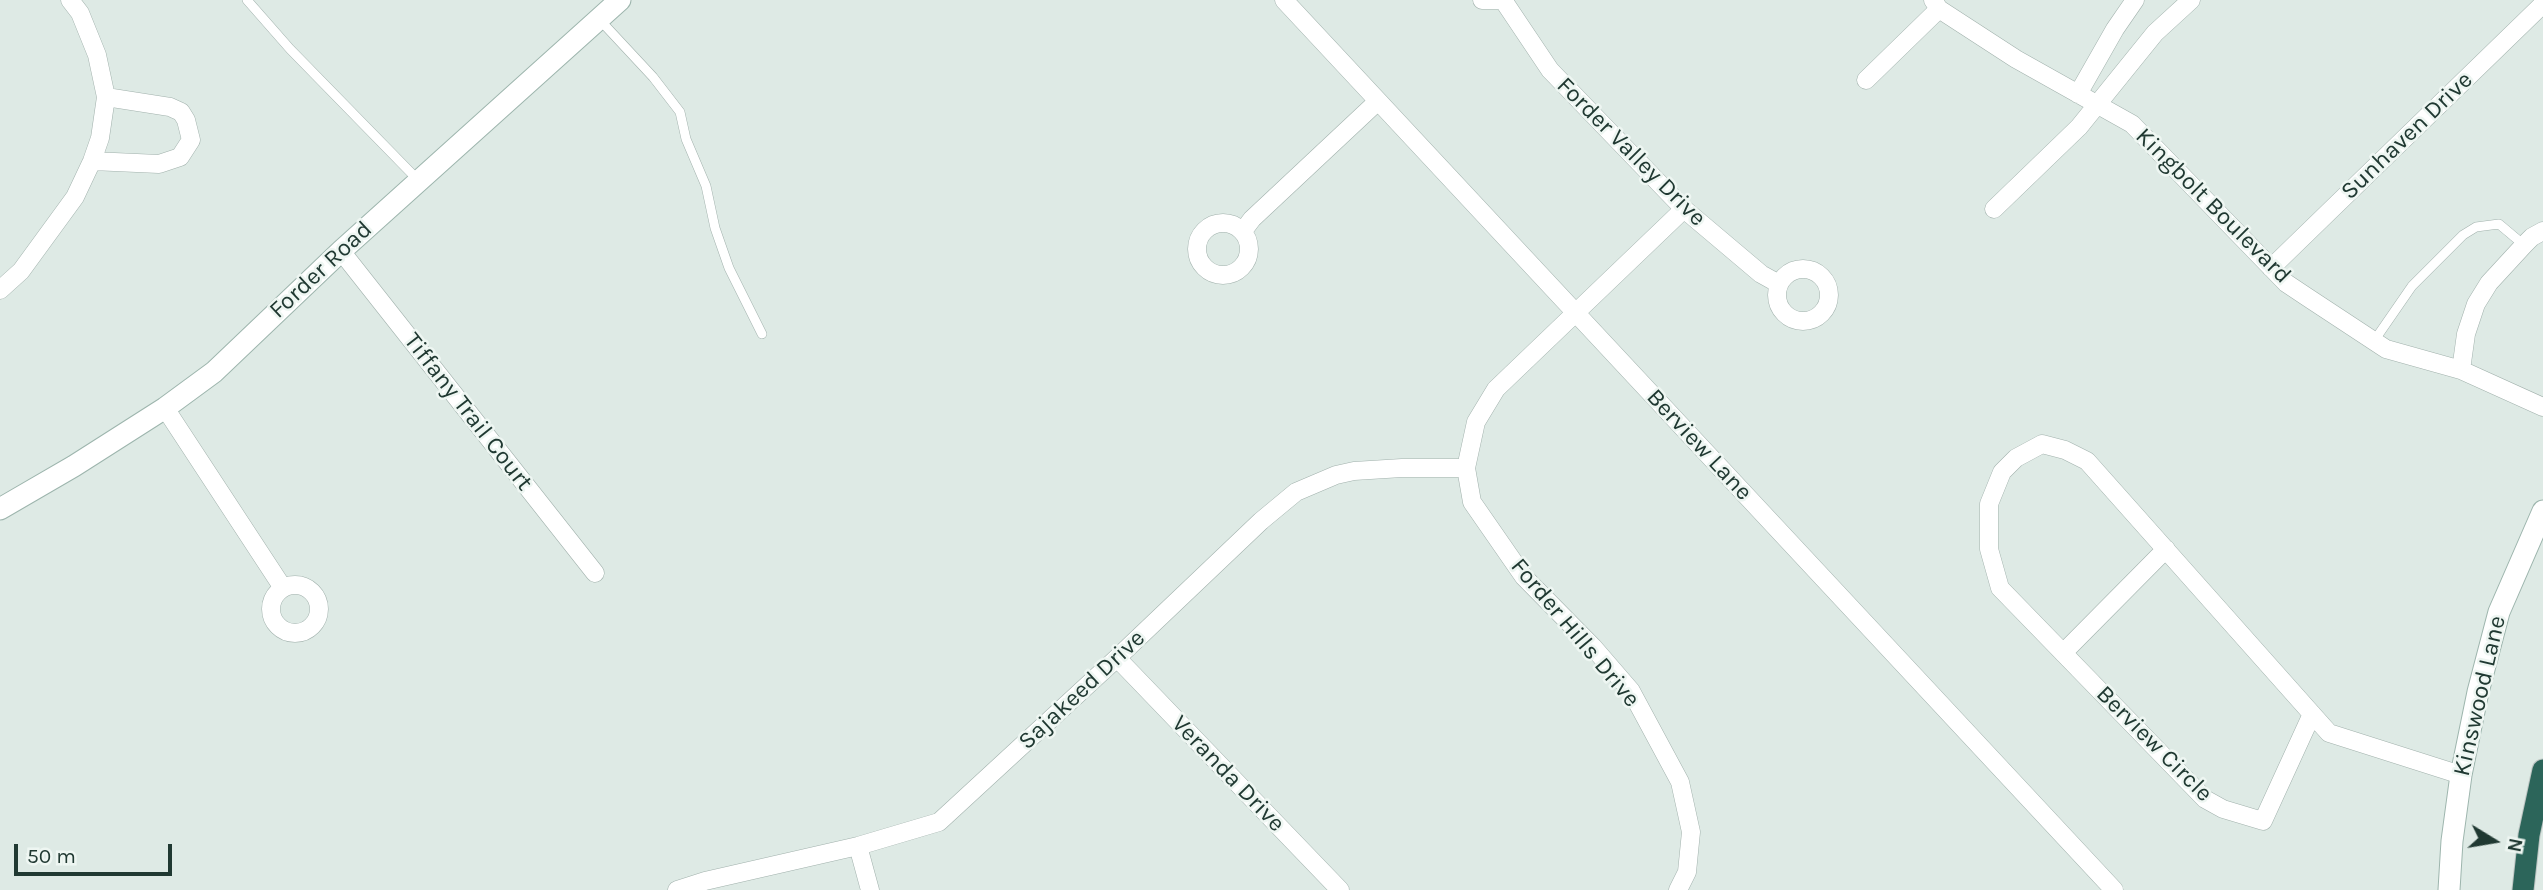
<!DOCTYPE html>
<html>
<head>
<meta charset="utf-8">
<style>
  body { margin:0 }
  #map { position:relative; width:2543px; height:890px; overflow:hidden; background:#deeae5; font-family:Karla,sans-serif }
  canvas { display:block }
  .north { position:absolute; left:2459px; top:806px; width:70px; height:70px; -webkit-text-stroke:5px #eef6f2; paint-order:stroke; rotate:101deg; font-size:19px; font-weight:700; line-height:28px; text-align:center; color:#203932 }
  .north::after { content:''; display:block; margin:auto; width:24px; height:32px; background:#203932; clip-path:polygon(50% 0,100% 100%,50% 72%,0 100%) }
  .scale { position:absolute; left:14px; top:844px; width:158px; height:32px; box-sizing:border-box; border:4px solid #203932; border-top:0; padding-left:9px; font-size:21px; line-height:24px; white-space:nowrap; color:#203932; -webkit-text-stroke:5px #eef6f2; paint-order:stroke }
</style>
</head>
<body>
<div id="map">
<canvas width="2543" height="890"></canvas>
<div class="north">N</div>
<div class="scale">50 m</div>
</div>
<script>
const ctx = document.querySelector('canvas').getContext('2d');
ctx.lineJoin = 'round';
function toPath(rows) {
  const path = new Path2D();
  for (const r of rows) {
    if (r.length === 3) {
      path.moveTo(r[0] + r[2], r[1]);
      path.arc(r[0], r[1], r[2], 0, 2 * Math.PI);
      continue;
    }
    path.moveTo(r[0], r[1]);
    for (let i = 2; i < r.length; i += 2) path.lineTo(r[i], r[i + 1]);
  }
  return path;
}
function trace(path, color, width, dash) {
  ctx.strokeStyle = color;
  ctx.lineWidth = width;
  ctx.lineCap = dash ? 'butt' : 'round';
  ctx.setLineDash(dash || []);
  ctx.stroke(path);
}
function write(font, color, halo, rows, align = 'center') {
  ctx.font = font + ' Karla,sans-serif';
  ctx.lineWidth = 5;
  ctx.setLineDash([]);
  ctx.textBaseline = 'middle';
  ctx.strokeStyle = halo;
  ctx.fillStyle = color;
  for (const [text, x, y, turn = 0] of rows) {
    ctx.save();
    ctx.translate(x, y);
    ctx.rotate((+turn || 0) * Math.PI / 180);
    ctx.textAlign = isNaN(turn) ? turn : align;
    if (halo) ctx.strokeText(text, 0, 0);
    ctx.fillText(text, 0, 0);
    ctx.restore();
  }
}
const lane = toPath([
  [247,0,290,49,418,180],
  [599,19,653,77,680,112,686,139,706,186,715,228,729,268,762,334],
  [2374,341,2412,286,2463,235,2476,227,2499,224,2524,245]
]);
const street = toPath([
  [1284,0,2114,890],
  [1482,0,1497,0],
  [1503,0,1550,70,1684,209,1761,274,1779,284],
  [1933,0,1939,9,2016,59,2132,124,2286,283,2307,297,2386,349,2461,370,2543,407],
  [1866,80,1939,9],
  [2078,94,2115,29,2135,0],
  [92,161,159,164,180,157,191,140,186,120,181,112,170,107,106,97],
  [1994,209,2079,127,2155,33,2191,0],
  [1223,249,26],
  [1243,231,1252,219,1378,101],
  [341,251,595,573],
  [2271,268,2543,4],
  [1803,295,26],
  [0,290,21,271,75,197,92,161,100,138,106,97,97,55,80,13,70,0],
  [2461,370,2466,334,2476,304,2489,283,2524,245,2532,237,2543,231],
  [165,408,283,588],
  [295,609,24],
  [2063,653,2166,549],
  [1117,658,1340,890],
  [2312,714,2263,821,2223,809,2205,799,2000,588,1989,549,1989,504,2002,472,2016,458,2042,444,2065,450,2087,461,2312,714,2329,733,2461,775],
  [858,846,870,890],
  [677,890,705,881,858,846,939,822,1117,658,1261,521,1296,492,1336,475,1354,471,1402,468,1466,468],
  [1678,890,1687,872,1691,832,1680,782,1631,691,1593,647,1524,577,1472,502,1466,468,1476,422,1496,389,1684,209]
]);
const secondary = toPath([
  [0,509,74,466,165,408,214,372,341,251,620,0],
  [2449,890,2452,841,2461,775,2478,692,2499,612,2543,511]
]);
const highway = toPath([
  [2523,890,2529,835,2543,770]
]);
const streetNames = [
  ["Sunhaven Drive",2407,136,-44],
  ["Forder Valley Drive",1631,152,45],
  ["Kingbolt Boulevard",2213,206,45],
  ["Forder Road",321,270,-43],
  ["Tiffany Trail Court",468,412,52],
  ["Berview Lane",1699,445,47],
  ["Forder Hills Drive",1575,633,50],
  ["Sajakeed Drive",1082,690,-43],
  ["Kinswood Lane",2480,696,-77],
  ["Berview Circle",2154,744,45],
  ["Veranda Drive",1228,774,46]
];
trace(lane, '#a1b1ac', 10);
trace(street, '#a1b1ac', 19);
trace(secondary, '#9db5ad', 23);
trace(highway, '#bcc4c2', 23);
trace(lane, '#fff', 9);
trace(street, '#fff', 18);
trace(secondary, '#fff', 21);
trace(highway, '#2c655a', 21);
write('24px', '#203932', '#eef6f2', streetNames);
</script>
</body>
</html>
